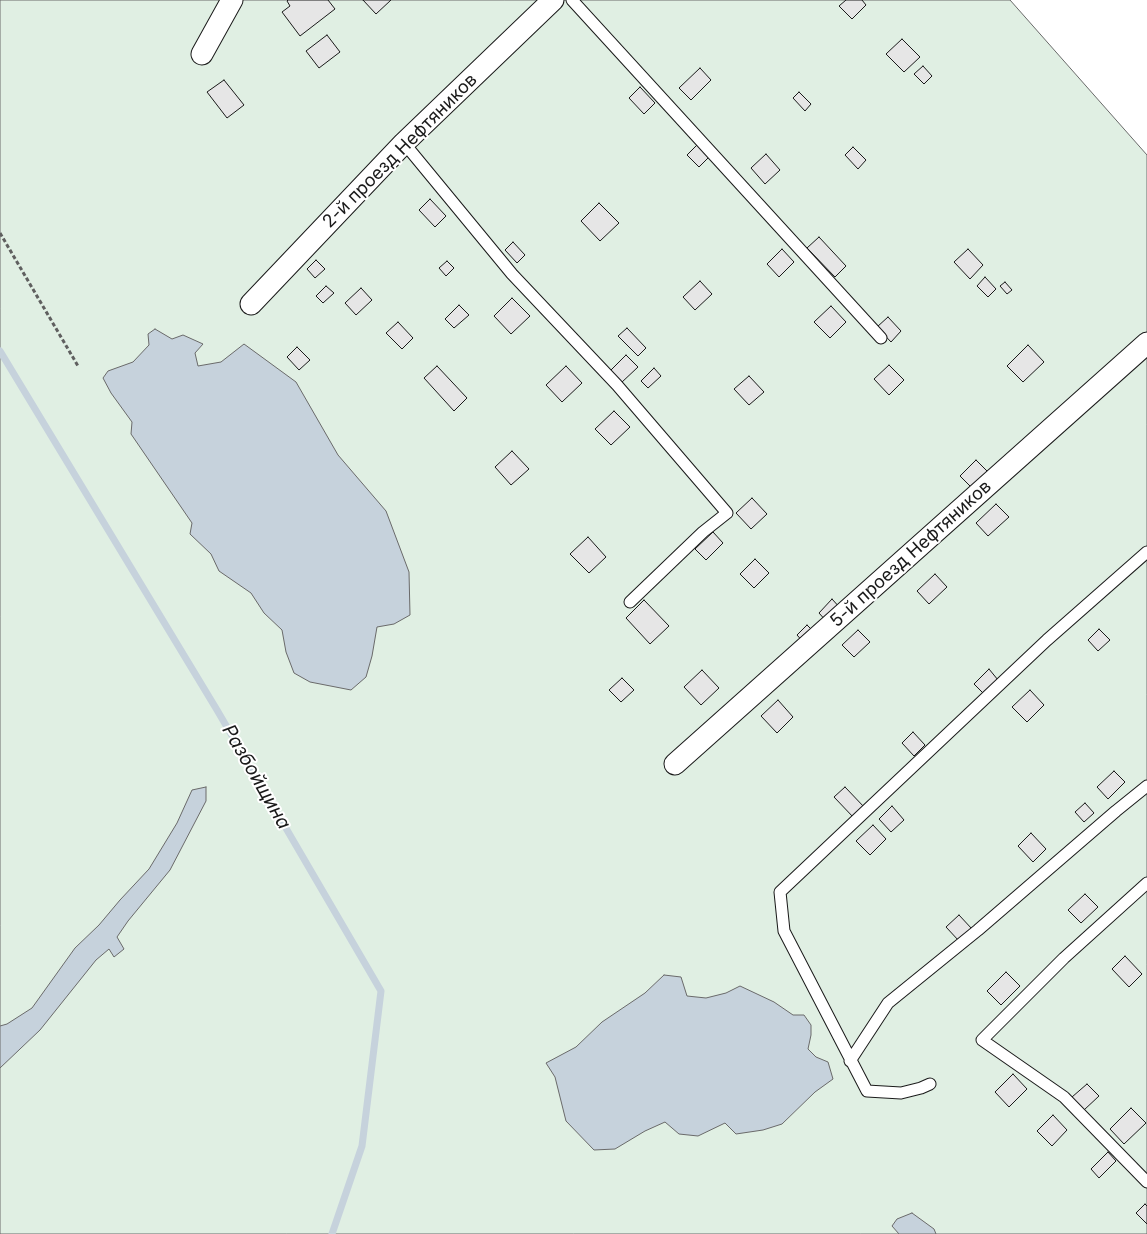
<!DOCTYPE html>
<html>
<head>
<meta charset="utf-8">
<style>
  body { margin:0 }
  canvas { display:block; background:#fff }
</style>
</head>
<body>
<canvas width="1147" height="1234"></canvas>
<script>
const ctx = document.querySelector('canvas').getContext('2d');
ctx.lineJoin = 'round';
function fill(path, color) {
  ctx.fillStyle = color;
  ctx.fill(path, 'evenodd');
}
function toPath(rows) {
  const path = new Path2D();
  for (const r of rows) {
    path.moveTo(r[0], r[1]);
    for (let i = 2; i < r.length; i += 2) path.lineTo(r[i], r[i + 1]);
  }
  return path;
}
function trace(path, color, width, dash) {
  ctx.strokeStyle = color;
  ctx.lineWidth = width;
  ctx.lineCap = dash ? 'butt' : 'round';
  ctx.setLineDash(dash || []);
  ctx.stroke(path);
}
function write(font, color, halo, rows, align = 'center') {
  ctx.font = font + ' Inter,sans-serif';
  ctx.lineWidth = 4;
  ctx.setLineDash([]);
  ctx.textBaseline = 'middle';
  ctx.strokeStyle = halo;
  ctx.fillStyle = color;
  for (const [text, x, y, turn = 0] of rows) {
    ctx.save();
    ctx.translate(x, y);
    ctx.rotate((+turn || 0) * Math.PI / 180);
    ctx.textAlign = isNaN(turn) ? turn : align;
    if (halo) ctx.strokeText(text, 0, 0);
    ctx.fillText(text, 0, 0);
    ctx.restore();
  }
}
const green = toPath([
  [0,0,1010,0,1147,155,1147,1234,0,1234,0,0]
]);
const water = toPath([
  [155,329,172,339,183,335,203,344,195,353,198,366,221,362,244,344,296,382,338,455,386,511,409,572,410,615,394,624,377,627,372,656,366,677,351,690,310,682,294,673,286,652,282,630,264,613,251,593,219,571,211,554,190,534,192,523,131,434,132,422,111,393,103,378,108,371,133,362,149,345,148,334,155,329],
  [206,787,206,801,170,870,128,921,117,937,124,949,114,957,109,949,96,960,40,1030,0,1068,0,1026,7,1024,32,1008,75,948,99,925,120,900,149,869,177,823,192,790,206,787],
  [664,975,681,977,687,996,706,998,726,993,740,986,774,1002,793,1015,804,1015,811,1025,811,1035,808,1049,816,1057,828,1062,833,1079,815,1092,782,1124,763,1130,736,1134,725,1123,698,1136,679,1134,665,1122,645,1131,615,1149,594,1150,566,1121,555,1077,546,1063,576,1047,602,1022,645,993,664,975],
  [912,1213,934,1229,936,1234,899,1234,892,1226,897,1219,912,1213]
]);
const stream = toPath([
  [0,351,217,710,381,991,362,1146,332,1234]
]);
const building = toPath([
  [288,0,328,0,335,9,300,36,282,12,290,6,287,1,288,0],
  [363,0,391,0,376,14,363,0],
  [846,0,862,0,866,5,852,19,839,6,846,0],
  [327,35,340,52,319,68,306,51,327,35],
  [902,39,920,57,904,72,886,54,902,39],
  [923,66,932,76,924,84,914,74,923,66],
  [700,68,711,80,691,100,679,88,700,68],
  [224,80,244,105,227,118,207,92,224,80],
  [640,87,655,103,644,114,629,98,640,87],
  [799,92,811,104,805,111,793,98,799,92],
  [697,145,709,157,699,167,687,155,697,145],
  [853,147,866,160,858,169,845,155,853,147],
  [766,154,780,170,765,184,751,168,766,154],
  [430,199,446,216,435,227,419,210,430,199],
  [599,203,619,223,600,241,581,221,599,203],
  [819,237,846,266,835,277,807,248,819,237],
  [513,242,525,255,517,263,505,250,513,242],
  [782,249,794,262,779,277,767,264,782,249],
  [968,249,983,265,970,279,954,262,968,249],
  [316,260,325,269,315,278,307,269,316,260],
  [447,261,454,268,446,276,439,268,447,261],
  [985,277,996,289,988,297,977,286,985,277],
  [700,281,712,294,695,310,683,297,700,281],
  [1005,282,1012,290,1007,294,1000,286,1005,282],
  [326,286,334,293,323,303,316,296,326,286],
  [361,288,372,300,356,315,345,303,361,288],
  [512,298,530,316,511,334,494,316,512,298],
  [459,305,469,315,454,328,445,319,459,305],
  [831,306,846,322,830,338,814,322,831,306],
  [888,317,901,331,891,342,877,327,888,317],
  [398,322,413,338,402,349,386,333,398,322],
  [627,328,646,348,638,356,618,336,627,328],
  [1028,345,1044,362,1023,382,1007,366,1028,345],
  [297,347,310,360,299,370,287,357,297,347],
  [626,355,638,367,621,383,610,371,626,355],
  [889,365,904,380,889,395,874,379,889,365],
  [437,366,467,398,454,411,424,378,437,366],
  [566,366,582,383,562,402,546,385,566,366],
  [654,368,661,376,648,388,641,381,654,368],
  [749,376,764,392,749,405,734,389,749,376],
  [614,411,630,427,611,445,595,429,614,411],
  [512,451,529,469,511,485,495,467,512,451],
  [976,460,988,472,972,488,960,476,976,460],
  [752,498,767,514,751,529,736,513,752,498],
  [996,504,1009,517,988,536,976,523,996,504],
  [713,532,723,543,706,560,695,549,713,532],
  [588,537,606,557,589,573,570,554,588,537],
  [755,559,769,573,754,588,740,574,755,559],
  [935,574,947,587,929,604,917,591,935,574],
  [832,599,841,609,827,622,819,613,832,599],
  [644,600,669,626,650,644,626,618,644,600],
  [807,625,815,633,805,644,797,635,807,625],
  [1099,629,1110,640,1098,651,1088,640,1099,629],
  [858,630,870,642,854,657,842,645,858,630],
  [989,669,998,680,984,694,974,684,989,669],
  [702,670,719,688,701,705,684,687,702,670],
  [622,678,634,690,621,702,609,690,622,678],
  [1030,690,1044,705,1027,722,1012,707,1030,690],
  [778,700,793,717,777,733,761,716,778,700],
  [913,732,925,745,914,756,902,743,913,732],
  [1114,771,1125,782,1108,799,1097,787,1114,771],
  [845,787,865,808,854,818,834,797,845,787],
  [1085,803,1094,813,1084,822,1075,812,1085,803],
  [892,806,904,820,891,832,879,819,892,806],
  [873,825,886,839,870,855,856,841,873,825],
  [1031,833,1046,849,1033,862,1018,846,1031,833],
  [1085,894,1098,907,1081,923,1068,910,1085,894],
  [959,915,972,929,959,941,946,927,959,915],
  [1125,956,1142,974,1129,987,1112,969,1125,956],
  [1006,972,1020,986,1001,1005,987,991,1006,972],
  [1013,1074,1027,1089,1009,1107,995,1092,1013,1074],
  [1087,1084,1099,1096,1084,1110,1072,1097,1087,1084],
  [1131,1108,1146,1123,1124,1144,1110,1129,1131,1108],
  [1053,1115,1067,1130,1052,1146,1037,1131,1053,1115],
  [1108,1152,1116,1161,1099,1178,1091,1169,1108,1152],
  [1145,1204,1147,1206,1147,1224,1136,1213,1145,1204]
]);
const path = toPath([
  [0,233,78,366]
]);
const service = toPath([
  [572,0,881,338],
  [404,143,512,274,617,385,727,513,703,532,630,602],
  [1147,883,1064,958,982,1040,1064,1097,1147,1182],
  [850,1061,888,1003,978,930,1116,811,1147,786],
  [930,1084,921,1088,901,1093,867,1091,784,931,780,892,1047,640,1147,552]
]);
const minor = toPath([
  [202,54,232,0],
  [251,304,404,143,553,0],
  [675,764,1147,343]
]);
const streetNames = [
  ["2-й проезд Нефтяников",400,151,-45],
  ["5-й проезд Нефтяников",911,554,-42]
];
const waterNames = [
  ["Разбойщина",256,777,60]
];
fill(green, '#e0efe3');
trace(green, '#6a6a6a', 1);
fill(water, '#c6d2dc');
trace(water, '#6a6a6a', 1);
trace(stream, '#c6d2dc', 7);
fill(building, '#e6e6e6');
trace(building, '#1a1a1a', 1);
trace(service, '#1a1a1a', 13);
trace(minor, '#1a1a1a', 23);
trace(path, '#5f5f5f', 3, [4, 2.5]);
trace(service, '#fff', 11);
trace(minor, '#fff', 21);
write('18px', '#1a1a1a', '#fff', streetNames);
write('italic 19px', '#1a1a1a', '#fff', waterNames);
</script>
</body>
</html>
